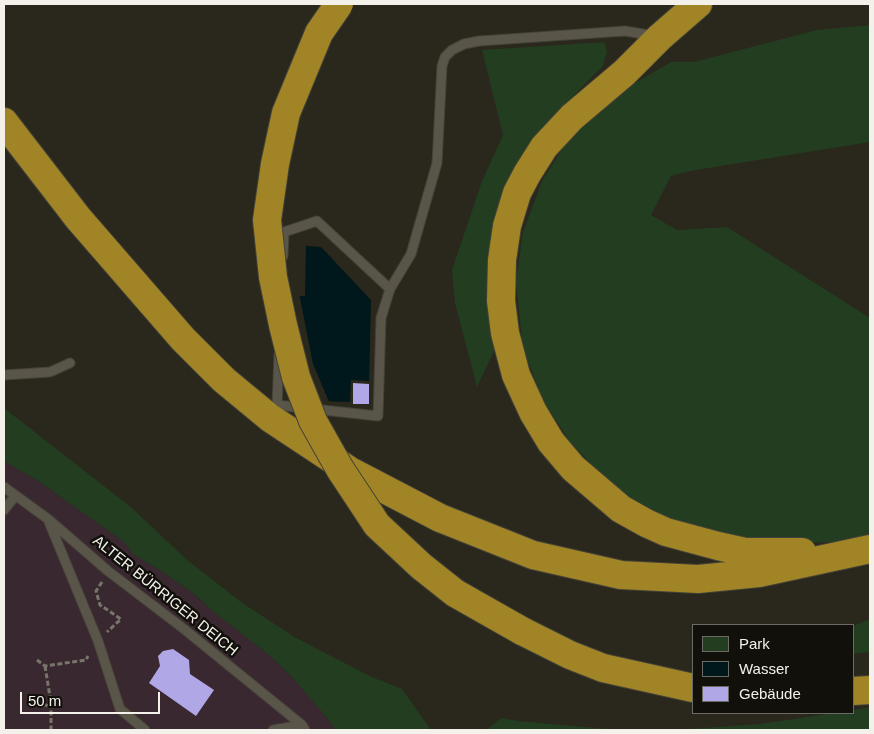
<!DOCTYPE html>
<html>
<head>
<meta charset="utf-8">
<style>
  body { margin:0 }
  #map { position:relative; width:874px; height:734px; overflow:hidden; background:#2a271c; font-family:Helvetica,sans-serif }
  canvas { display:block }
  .frame { position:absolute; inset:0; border:5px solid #f4f1ea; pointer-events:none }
  .legend { position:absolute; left:692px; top:624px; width:162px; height:90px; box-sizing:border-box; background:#11100b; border:1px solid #6c6a64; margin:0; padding:6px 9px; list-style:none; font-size:15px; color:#f4f1ea }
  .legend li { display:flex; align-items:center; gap:10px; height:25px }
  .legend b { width:25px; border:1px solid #6c6a64 }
  .scale { position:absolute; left:20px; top:692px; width:140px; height:22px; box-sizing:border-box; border:2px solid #f4f1ea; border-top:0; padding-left:6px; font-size:15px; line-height:18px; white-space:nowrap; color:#f4f1ea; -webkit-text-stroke:4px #11100b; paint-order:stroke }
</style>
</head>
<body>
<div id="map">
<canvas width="874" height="734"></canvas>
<div class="frame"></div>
<ul class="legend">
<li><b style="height:14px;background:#223d1f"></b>Park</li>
<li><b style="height:14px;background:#00171b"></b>Wasser</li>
<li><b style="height:14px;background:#afa7e6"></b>Gebäude</li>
</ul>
<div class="scale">50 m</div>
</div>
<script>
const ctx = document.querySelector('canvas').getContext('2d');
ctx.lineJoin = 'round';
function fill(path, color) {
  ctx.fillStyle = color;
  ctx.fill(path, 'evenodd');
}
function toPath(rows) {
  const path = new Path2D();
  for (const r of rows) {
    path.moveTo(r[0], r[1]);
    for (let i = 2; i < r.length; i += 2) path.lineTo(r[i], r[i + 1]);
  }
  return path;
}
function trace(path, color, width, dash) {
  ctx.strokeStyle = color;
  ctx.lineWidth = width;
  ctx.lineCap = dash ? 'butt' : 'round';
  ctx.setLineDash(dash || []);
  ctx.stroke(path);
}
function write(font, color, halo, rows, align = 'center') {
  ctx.font = font + ' Helvetica,sans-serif';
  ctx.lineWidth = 5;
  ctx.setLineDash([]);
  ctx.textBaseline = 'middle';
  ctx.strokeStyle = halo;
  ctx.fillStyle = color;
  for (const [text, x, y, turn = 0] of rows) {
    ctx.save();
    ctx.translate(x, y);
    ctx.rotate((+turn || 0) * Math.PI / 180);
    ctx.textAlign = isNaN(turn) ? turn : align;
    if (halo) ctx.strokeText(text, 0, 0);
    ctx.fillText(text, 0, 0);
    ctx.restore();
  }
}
const industrial = toPath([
  [4,461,38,481,123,541,133,554,161,571,193,593,215,613,269,655,293,678,332,724,335,730,4,730]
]);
const green = toPath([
  [870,25,870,142,690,171,671,176,651,215,677,230,727,227,870,318,870,540,846,543,757,541,708,530,668,517,631,499,602,475,571,443,544,402,523,349,516,282,523,232,542,181,571,135,604,101,671,62,694,62,817,30],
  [604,42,607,51,603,66,557,112,536,141,495,349,477,387,455,303,452,270,482,181,503,135,482,50],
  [4,408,132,508,186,559,241,602,296,638,372,677,402,689,431,730,335,730,332,724,293,678,269,655,215,613,193,593,161,571,133,554,123,541,38,481,4,461],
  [870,619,870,652,853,654,853,626],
  [870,707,870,730,675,730,760,724,834,713,853,713,853,710],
  [501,718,518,721,620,730,487,730]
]);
const water = toPath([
  [306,246,321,247,371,300,369,381,351,380,350,402,292,400,294,296,305,296]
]);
const pier = toPath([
  [293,293,299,293,313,364,330,404,290,402,291,296]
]);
const building = toPath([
  [353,383,369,384,369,404,353,404],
  [173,649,189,660,190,674,214,690,196,716,149,683,160,666,158,656,163,651]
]);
const path = toPath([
  [102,582,96,591,100,605,121,619,107,632],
  [37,660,45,666,86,660,88,656],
  [45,666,51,703,51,730],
  [43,704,51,707]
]);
const lane = toPath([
  [283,256,284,232,317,221,390,289],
  [279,354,277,405,378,416,381,318,390,289,411,254,437,163,442,66,445,57,452,50,464,44,479,41,625,31,655,36],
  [4,375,50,372,70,363],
  [4,487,48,519,108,571,184,629,302,725,305,730],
  [4,510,15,496],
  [49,522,98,641,120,709,145,730],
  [273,730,302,725]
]);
const highway = toPath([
  [698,4,660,37,624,73,572,117,544,147,527,174,517,193,507,226,502,260,501,301,505,333,516,375,533,412,551,442,573,468,621,509,646,523,666,532,718,546,745,552,802,552],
  [4,122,78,218,183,339,224,380,270,418,350,471,440,518,533,555,621,575,698,579,759,573,870,549],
  [522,631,570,655,603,668,693,688],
  [853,691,870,690]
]);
const highwayBridge = toPath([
  [339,4,319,33,286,113,275,164,267,220,273,277,283,325,296,377,313,421,340,469,377,525,421,566,455,593,522,631]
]);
const streetNames = [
  ["ALTER BÜRRIGER DEICH",165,596,39]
];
fill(industrial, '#3a2830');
fill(green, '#223d1f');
fill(water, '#00171b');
fill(pier, '#2a271c');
fill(building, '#afa7e6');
trace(lane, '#444238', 11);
trace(highway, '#444238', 30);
trace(path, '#78756b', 3, [5, 2.5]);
trace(lane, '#595549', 9);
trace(highway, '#a18426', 28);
trace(highwayBridge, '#444238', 30, []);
trace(highwayBridge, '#a18426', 28);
write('15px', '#f4f1ea', '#11100b', streetNames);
</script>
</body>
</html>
